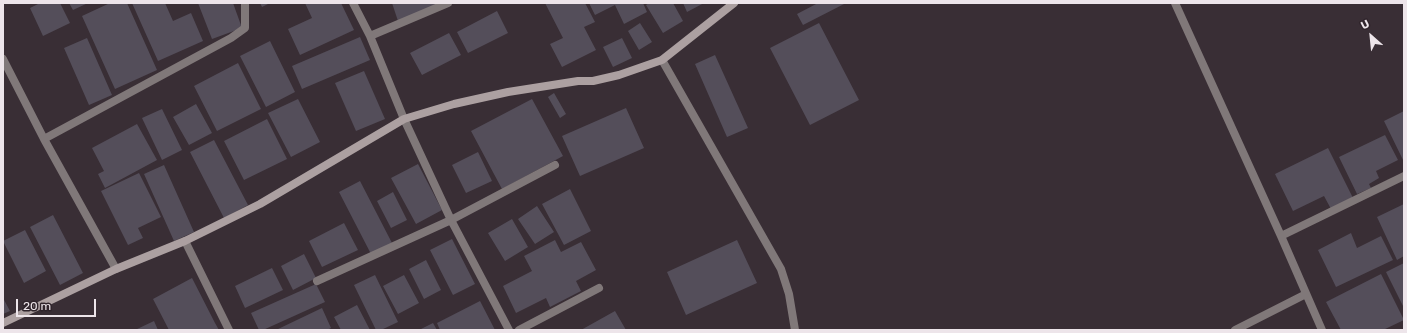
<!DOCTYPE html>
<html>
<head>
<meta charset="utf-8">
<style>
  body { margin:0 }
  #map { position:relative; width:1407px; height:333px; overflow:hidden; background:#392e35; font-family:Rubik,sans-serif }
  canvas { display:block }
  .frame { position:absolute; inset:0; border:4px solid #ede5ea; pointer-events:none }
  .north { position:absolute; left:1351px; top:16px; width:40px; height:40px; -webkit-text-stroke:3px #2f242b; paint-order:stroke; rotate:333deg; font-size:11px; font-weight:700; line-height:16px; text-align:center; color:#ede5ea }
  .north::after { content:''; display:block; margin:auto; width:14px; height:18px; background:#ede5ea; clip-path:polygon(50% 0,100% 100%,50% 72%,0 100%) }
  .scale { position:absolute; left:16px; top:299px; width:80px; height:18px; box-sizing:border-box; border:2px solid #ede5ea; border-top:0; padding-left:5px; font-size:12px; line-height:14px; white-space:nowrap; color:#ede5ea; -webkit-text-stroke:3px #2f242b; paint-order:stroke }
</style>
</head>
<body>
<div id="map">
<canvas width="1407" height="333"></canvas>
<div class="frame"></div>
<div class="north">U</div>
<div class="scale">20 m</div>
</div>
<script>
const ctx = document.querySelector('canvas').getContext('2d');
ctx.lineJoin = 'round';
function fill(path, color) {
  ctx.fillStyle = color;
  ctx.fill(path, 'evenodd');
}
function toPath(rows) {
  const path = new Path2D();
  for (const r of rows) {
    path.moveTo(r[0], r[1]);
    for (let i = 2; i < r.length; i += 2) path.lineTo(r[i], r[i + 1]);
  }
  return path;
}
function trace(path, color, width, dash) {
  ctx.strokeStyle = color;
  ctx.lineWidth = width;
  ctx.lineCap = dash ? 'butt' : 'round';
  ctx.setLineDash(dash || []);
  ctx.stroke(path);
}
const building = toPath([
  [40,3,60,3,70,23,43,36,30,8],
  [69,3,88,3,73,10],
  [110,3,127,3,157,70,115,89,82,16],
  [132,3,165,3,173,21,191,13,203,41,158,61],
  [198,3,233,3,242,28,212,39],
  [260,3,270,3,262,7],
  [305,3,341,3,354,30,300,55,288,29,312,18],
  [392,3,441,3,398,21],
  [545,3,585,3,595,22,584,27,596,50,562,67,550,44,563,38],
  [589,3,643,3,647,12,624,24,615,5,595,15],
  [649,3,673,3,683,21,663,33,646,5],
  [683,3,704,3,687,12],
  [818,3,846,3,803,25,797,14],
  [497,11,508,33,468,53,457,32],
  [640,23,652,42,639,50,628,31],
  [819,23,859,100,810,125,770,48],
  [449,33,461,55,422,75,410,53],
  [360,37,370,60,302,89,292,66],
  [87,38,112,95,89,105,64,48],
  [622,38,632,58,613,67,603,47],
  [270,41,295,92,266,107,240,56],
  [715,55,748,128,727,137,695,64],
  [238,63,261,109,217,131,194,86],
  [364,71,385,119,356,131,335,83],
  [554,93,566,114,560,118,548,97],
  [298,99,320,142,291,157,268,113],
  [532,99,563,156,502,189,471,131],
  [196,104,212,133,189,145,173,117],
  [626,108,644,148,580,176,562,136],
  [162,109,182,150,162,160,142,118],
  [1404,111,1404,162,1384,121],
  [267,119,287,159,244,180,224,141],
  [137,124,157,160,105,188,98,174,104,171,92,148],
  [1385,135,1398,160,1376,171,1379,178,1369,184,1371,188,1357,194,1339,157],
  [214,140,248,205,224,218,190,152],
  [1328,148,1353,198,1331,209,1324,196,1293,211,1275,174],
  [478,152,492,181,466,193,452,165],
  [418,164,442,210,416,224,391,178],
  [164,165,194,232,174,241,144,174],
  [139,173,161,217,138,228,143,238,128,245,101,191],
  [360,181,392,243,371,254,339,192],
  [570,189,591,231,564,245,542,204],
  [393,192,407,220,391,228,377,201],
  [1404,204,1404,256,1397,260,1377,217],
  [537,206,554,232,535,244,518,219],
  [53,215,83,273,60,285,30,227],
  [512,219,528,247,505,261,488,233],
  [344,223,358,250,322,267,309,241],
  [25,230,46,271,24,283,3,241],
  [1351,233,1357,248,1381,236,1393,260,1336,287,1318,250],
  [452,239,475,284,453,295,430,250],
  [555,240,561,252,581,242,596,270,576,281,581,291,550,307,546,298,516,313,503,286,532,271,524,256],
  [737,240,757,283,686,315,667,272],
  [304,254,316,278,293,290,281,266],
  [426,260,441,290,424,299,409,269],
  [1404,263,1404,308,1386,272],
  [272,268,283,290,245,308,235,286],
  [1381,274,1404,320,1383,330,1341,330,1326,302],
  [375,275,398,322,381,330,376,330,354,285],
  [404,275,419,303,398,314,383,286],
  [192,278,215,323,219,330,169,330,153,299],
  [316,284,325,302,263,330,259,330,251,313],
  [3,298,10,311,3,314],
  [480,301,495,330,440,330,437,323],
  [357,305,370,330,341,330,334,317],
  [322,308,331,328,327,330,276,330],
  [615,311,626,330,581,330],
  [154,321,158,330,135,330],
  [433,323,437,330,419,330]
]);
const street = toPath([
  [353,3,370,36,404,119,451,220,509,330],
  [1175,3,1281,236,1322,330],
  [370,36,448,3],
  [3,59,44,139,116,269],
  [662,60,781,269,789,294,795,330],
  [44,139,231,38,245,28,245,3],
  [1281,236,1404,176],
  [185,241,229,330],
  [317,281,451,220,555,165],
  [519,330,599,288],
  [1235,330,1306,294]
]);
const secondary = toPath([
  [3,323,116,269,185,241,260,204,404,119,454,104,508,92,578,81,593,81,619,75,662,60,734,3]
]);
fill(building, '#544e5a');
trace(street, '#807879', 8);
trace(secondary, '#aca0a1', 8);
</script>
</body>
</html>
